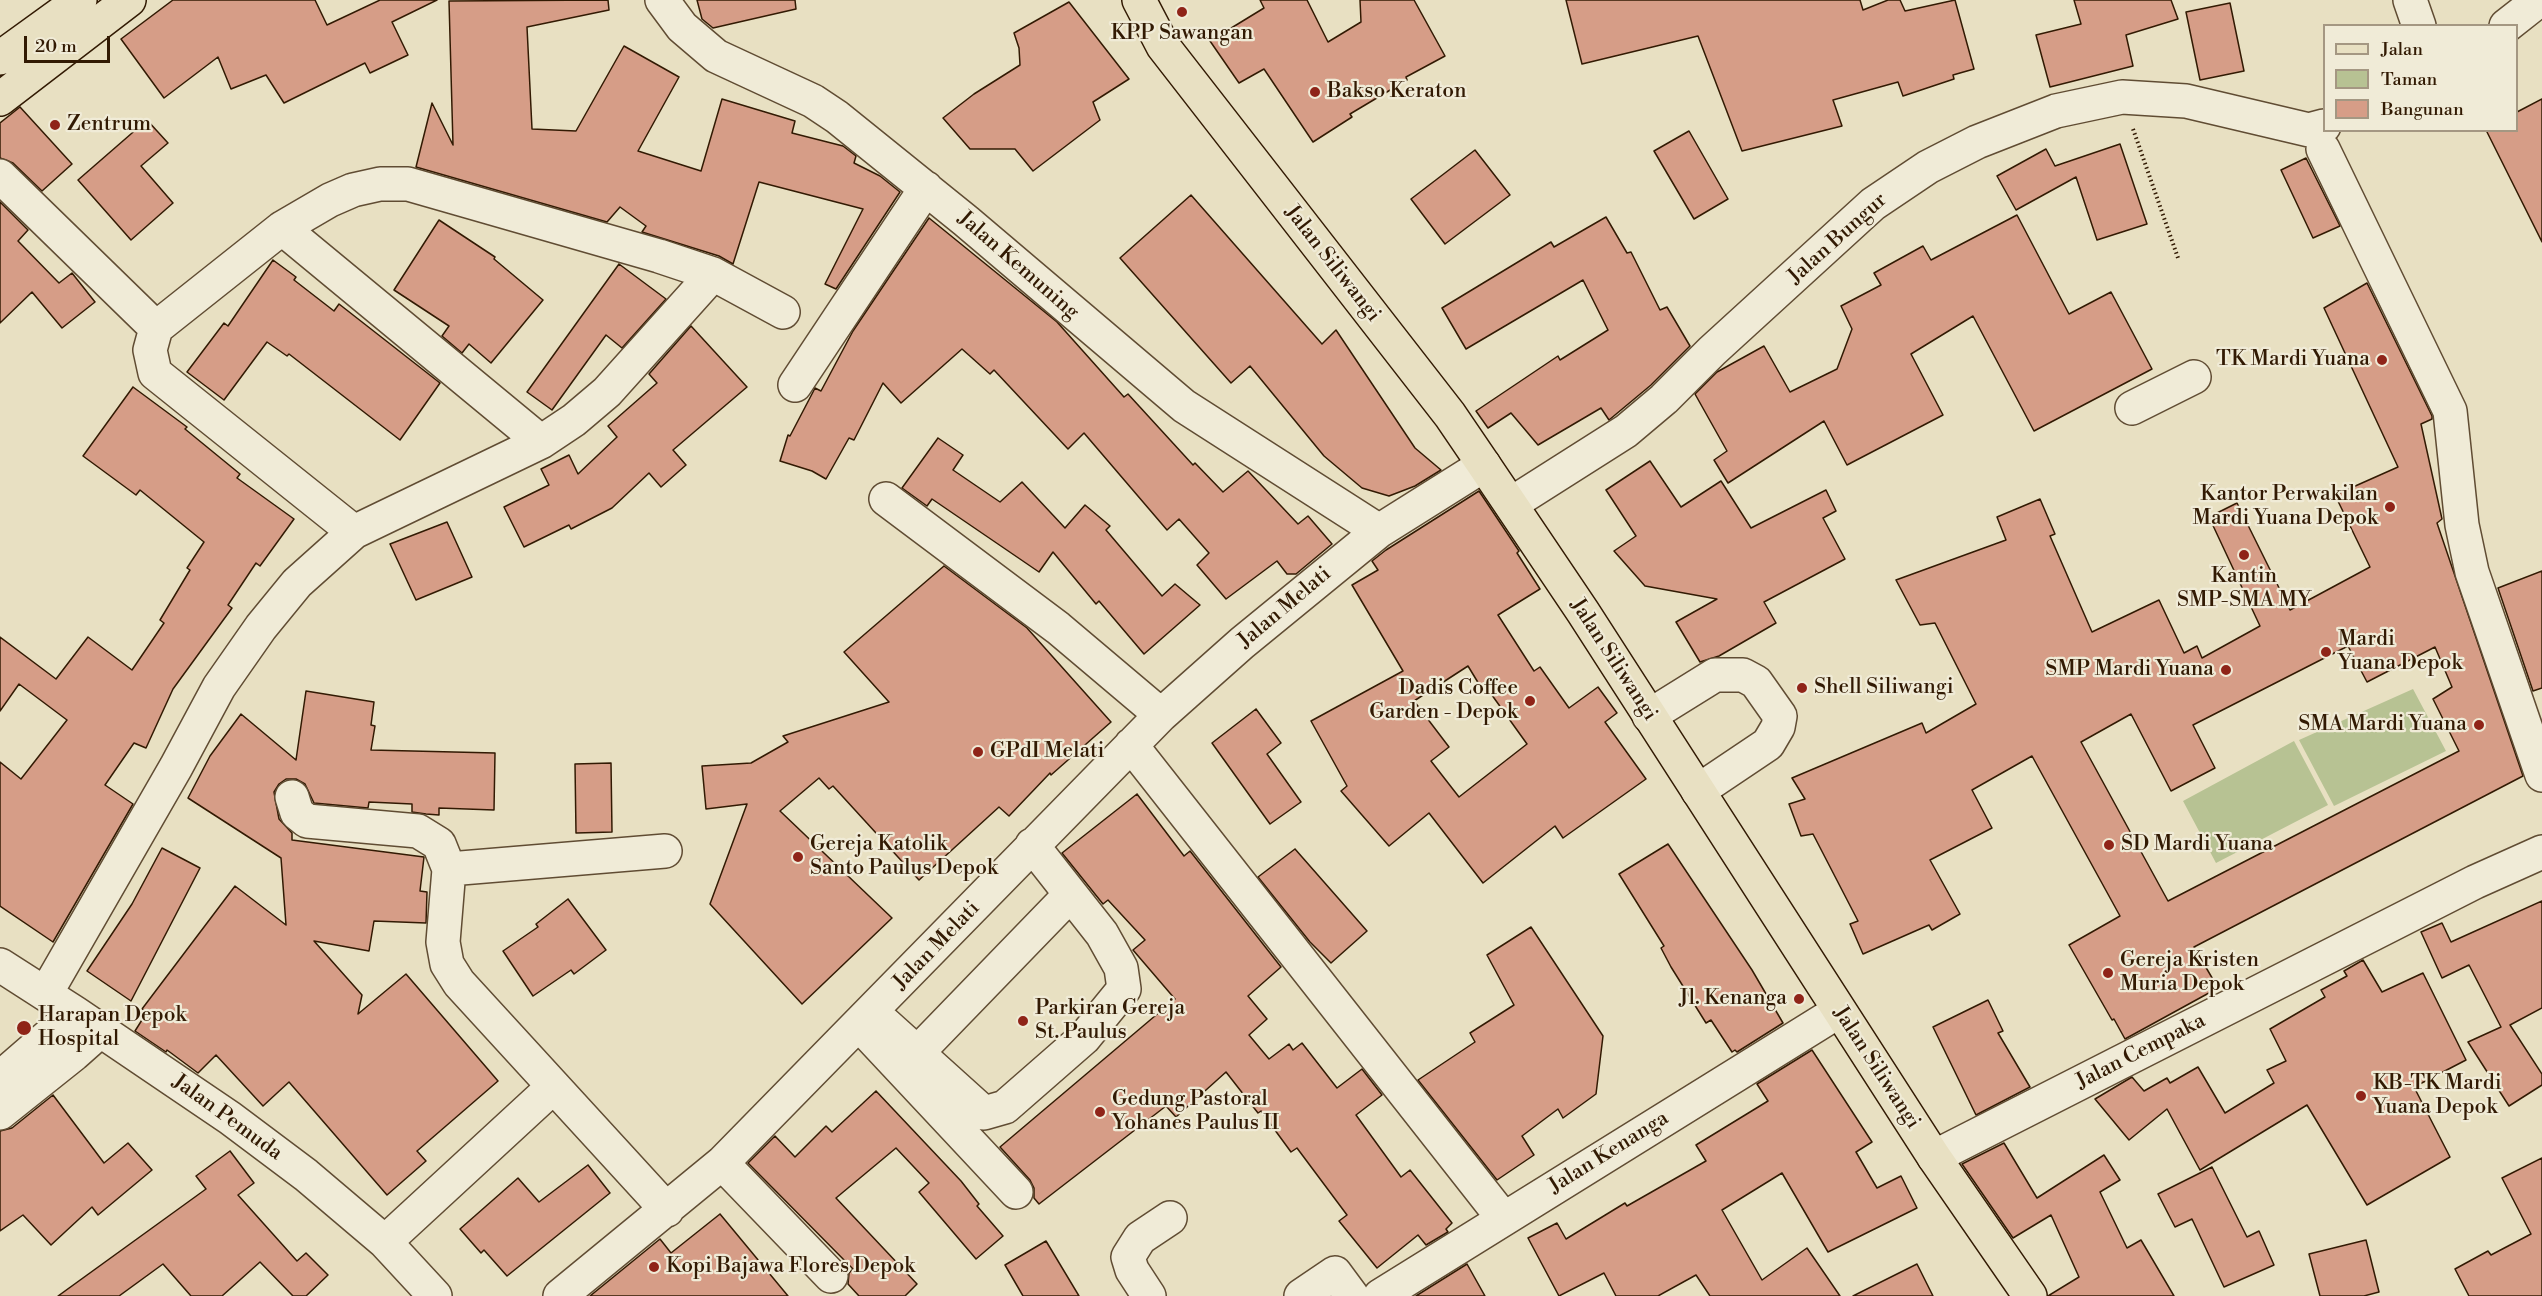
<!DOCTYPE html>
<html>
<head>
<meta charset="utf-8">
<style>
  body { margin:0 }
  #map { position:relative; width:2542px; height:1296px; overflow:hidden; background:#e8e0c2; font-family:"Libre Bodoni",serif }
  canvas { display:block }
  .legend { position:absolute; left:2323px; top:24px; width:195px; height:108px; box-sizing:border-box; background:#f0ebd7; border:2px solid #a49782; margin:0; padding:8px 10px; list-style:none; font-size:18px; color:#321a03 }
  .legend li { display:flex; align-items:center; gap:12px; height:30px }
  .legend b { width:30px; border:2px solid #a49782 }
  .scale { position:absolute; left:24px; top:36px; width:86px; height:27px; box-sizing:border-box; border:3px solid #321a03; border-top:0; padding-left:8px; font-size:18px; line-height:21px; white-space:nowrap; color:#321a03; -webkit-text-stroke:4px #f0ebd7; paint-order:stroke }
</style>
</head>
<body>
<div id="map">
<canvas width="2542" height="1296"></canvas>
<ul class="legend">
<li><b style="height:8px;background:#e8e0c2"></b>Jalan</li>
<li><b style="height:16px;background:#b7c293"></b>Taman</li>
<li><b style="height:16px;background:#d69d87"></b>Bangunan</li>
</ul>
<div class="scale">20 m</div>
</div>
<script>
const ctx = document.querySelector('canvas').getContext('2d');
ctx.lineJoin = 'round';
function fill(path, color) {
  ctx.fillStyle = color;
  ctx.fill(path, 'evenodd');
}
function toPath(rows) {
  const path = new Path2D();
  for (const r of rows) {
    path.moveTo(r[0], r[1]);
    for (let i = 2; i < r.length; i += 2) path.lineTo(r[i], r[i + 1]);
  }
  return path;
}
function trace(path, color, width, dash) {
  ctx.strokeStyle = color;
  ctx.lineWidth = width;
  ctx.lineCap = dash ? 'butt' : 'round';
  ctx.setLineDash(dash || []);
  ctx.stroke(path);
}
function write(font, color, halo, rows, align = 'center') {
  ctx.font = font + ' "Libre Bodoni",serif';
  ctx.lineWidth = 4.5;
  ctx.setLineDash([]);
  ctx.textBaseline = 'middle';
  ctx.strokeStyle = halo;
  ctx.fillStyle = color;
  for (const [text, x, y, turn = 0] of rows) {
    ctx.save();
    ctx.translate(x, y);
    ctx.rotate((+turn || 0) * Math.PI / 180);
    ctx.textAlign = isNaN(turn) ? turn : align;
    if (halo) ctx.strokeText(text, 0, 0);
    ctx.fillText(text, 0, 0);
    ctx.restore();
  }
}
const green = toPath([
  [2413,689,2446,751,2334,806,2299,740],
  [2294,741,2328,805,2216,863,2183,801]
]);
const building = toPath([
  [173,0,315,0,327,25,380,0,437,0,392,22,408,55,370,73,365,63,284,103,266,75,231,89,218,57,164,98,121,39,173,0],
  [608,0,609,10,527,27,532,129,576,131,624,46,679,77,638,151,701,171,722,99,795,121,792,133,843,146,856,156,854,163,880,176,900,192,836,289,825,284,863,209,759,182,733,264,719,256,642,232,646,226,620,207,607,222,416,167,432,103,453,145,449,1,608,0],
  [697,0,795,0,796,9,713,28,702,19,697,0],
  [1260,0,1307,0,1328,42,1361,22,1360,0,1414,0,1445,56,1406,77,1407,80,1350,114,1352,117,1313,142,1264,69,1239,83,1210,41,1264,8,1260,0],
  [1566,0,1860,0,1863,10,1888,0,1900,0,1905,11,1955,0,1974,69,1953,75,1954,79,1903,96,1898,82,1833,100,1842,126,1742,151,1698,36,1582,64,1566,0],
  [2074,0,2171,0,2178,19,2126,35,2133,66,2050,87,2036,35,2081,24,2074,0],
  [1069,2,1129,79,1093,102,1100,120,1033,171,1015,149,970,149,943,118,974,94,1020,65,1019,48,1014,33,1069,2],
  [2230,3,2244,71,2200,80,2186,12,2230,3],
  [2542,99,2542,242,2486,130,2517,130,2517,112,2542,99],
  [20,107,72,164,42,191,13,163,0,158,0,123,20,107],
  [147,120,168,143,141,166,173,203,131,240,78,180,147,120],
  [1689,131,1728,199,1694,219,1654,151,1689,131],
  [2120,144,2147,224,2097,240,2076,177,2016,210,1997,176,2046,149,2055,166,2120,144],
  [1475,150,1510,195,1445,244,1411,199,1475,150],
  [2306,158,2340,226,2313,238,2281,170,2306,158],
  [1191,195,1322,344,1336,330,1415,448,1441,470,1415,486,1389,496,1362,488,1324,456,1250,366,1231,383,1120,258,1191,195],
  [0,202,28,230,18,241,59,283,72,273,95,302,62,328,32,292,0,323,0,202],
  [2017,215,2069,314,2111,292,2152,369,2034,431,1973,316,1911,354,1943,415,1847,465,1824,421,1728,483,1714,460,1727,451,1695,394,1717,372,1764,346,1790,392,1837,369,1852,329,1841,306,1881,285,1874,273,1923,246,1931,260,2017,215],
  [1606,217,1627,253,1631,252,1660,310,1667,307,1690,346,1651,385,1609,420,1601,408,1538,445,1511,413,1488,428,1476,411,1558,356,1560,360,1608,330,1583,280,1466,349,1442,308,1551,242,1554,247,1606,217],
  [929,218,1057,322,1124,397,1128,394,1193,465,1195,463,1223,492,1248,471,1298,524,1308,516,1332,544,1296,574,1287,574,1277,561,1226,599,1197,565,1209,553,1179,519,1167,530,1084,433,1068,449,994,370,990,374,962,349,901,403,883,383,854,440,849,438,826,479,812,471,780,461,788,435,790,436,813,392,815,388,821,391,853,331,929,218],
  [439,220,495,257,494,259,543,300,491,363,469,344,462,353,442,336,449,326,394,290,439,220],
  [273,260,296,277,294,280,334,311,339,304,440,383,400,440,289,354,287,356,267,342,224,400,187,372,224,323,228,326,273,260],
  [619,264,666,299,622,348,606,335,552,410,527,392,619,264],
  [2367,283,2432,416,2432,419,2421,424,2442,519,2437,523,2523,776,2194,947,2218,988,2125,1039,2114,1019,2112,1020,2069,945,2120,916,2032,756,1972,790,1992,828,1930,860,1960,914,1932,930,1929,925,1863,954,1850,924,1858,921,1813,834,1801,836,1789,804,1805,799,1792,778,1922,723,1926,733,1976,704,1935,623,1920,625,1896,580,2006,540,1997,517,2040,499,2055,534,2050,536,2092,632,2159,600,2184,653,2197,646,2202,658,2260,626,2209,517,2237,503,2290,610,2370,567,2335,495,2398,467,2324,308,2367,283],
  [2348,646,2367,682,2435,647,2452,687,2433,699,2459,751,2168,901,2081,742,2131,714,2171,791,2215,768,2193,725,2348,646],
  [691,326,747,387,673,450,686,465,661,487,649,473,612,508,571,529,569,525,524,547,504,507,549,485,541,469,569,455,578,474,617,437,608,426,657,383,649,374,691,326],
  [133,387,187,427,185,429,240,474,237,478,294,519,260,566,256,563,228,605,232,608,173,689,146,748,134,743,105,785,133,804,53,942,0,906,0,762,21,779,67,720,19,684,0,711,0,637,56,679,88,637,132,670,164,623,160,620,190,570,187,568,204,542,140,490,136,495,83,456,133,387],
  [938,438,963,455,953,470,1000,502,1022,482,1065,528,1085,505,1110,526,1106,530,1162,596,1175,584,1200,605,1144,654,1099,601,1096,604,1053,552,1039,572,932,499,927,506,902,488,938,438],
  [1650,461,1681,507,1721,481,1751,528,1826,490,1836,511,1823,518,1845,559,1764,602,1776,623,1719,656,1700,662,1676,622,1717,599,1645,586,1614,551,1636,536,1606,490,1650,461],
  [1479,491,1519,551,1517,553,1540,589,1498,615,1534,671,1540,667,1569,708,1598,687,1617,713,1605,722,1646,779,1563,838,1555,826,1483,883,1429,813,1389,846,1341,791,1347,786,1311,721,1403,671,1352,585,1378,570,1372,561,1386,550,1479,491],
  [1468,666,1485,694,1489,691,1527,744,1459,797,1431,761,1449,747,1414,701,1468,666],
  [447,522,472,577,416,600,390,544,447,522],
  [944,566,1027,628,1111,722,1051,775,1050,773,1009,816,999,807,919,880,833,786,829,789,819,778,780,811,892,918,802,1004,710,904,747,804,706,809,702,766,751,763,788,742,783,736,889,702,844,652,944,566],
  [2542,571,2542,688,2533,691,2498,588,2542,571],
  [306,691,374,702,371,725,375,726,371,750,495,753,494,810,439,808,439,815,426,814,412,812,412,804,369,802,368,808,314,803,305,784,296,779,286,779,279,784,274,792,279,819,292,833,292,840,424,857,420,891,427,892,426,923,374,921,369,951,314,941,362,995,358,1014,406,974,498,1081,417,1151,426,1161,387,1195,289,1082,263,1106,216,1055,198,1073,167,1050,166,1052,135,1031,147,1012,142,1009,235,886,286,925,281,858,188,798,210,756,241,714,296,760,306,691],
  [1256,709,1281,743,1267,754,1301,802,1270,824,1212,743,1256,709],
  [611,763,612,832,576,833,575,764,611,763],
  [1137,794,1184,856,1190,851,1281,967,1248,996,1267,1019,1249,1035,1269,1059,1289,1044,1293,1050,1302,1043,1337,1088,1362,1069,1382,1095,1356,1115,1401,1177,1410,1170,1452,1223,1446,1229,1448,1232,1426,1245,1418,1235,1377,1268,1339,1221,1347,1215,1297,1148,1291,1152,1261,1111,1258,1113,1226,1072,1176,1117,1166,1106,1039,1204,1034,1198,1034,1188,1030,1180,1000,1147,1175,999,1133,950,1145,940,1108,900,1103,904,1062,853,1137,794],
  [1668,844,1752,970,1783,1023,1737,1052,1735,1050,1732,1052,1711,1020,1706,1023,1671,967,1661,948,1664,946,1619,874,1668,844],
  [162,848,200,868,131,1001,87,971,132,904,162,848],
  [1295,849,1367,931,1331,963,1310,942,1258,877,1295,849],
  [568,899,606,950,574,974,571,970,533,996,503,951,538,927,536,924,568,899],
  [2542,901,2542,1008,2510,1025,2542,1074,2542,1085,2509,1106,2468,1042,2501,1027,2469,965,2442,978,2421,932,2442,923,2451,942,2542,901],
  [1531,927,1603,1036,1596,1094,1563,1118,1558,1109,1522,1136,1534,1155,1497,1180,1418,1080,1475,1042,1470,1033,1514,1005,1487,955,1531,927],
  [2363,960,2382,992,2423,973,2466,1060,2414,1087,2450,1157,2367,1205,2307,1105,2200,1170,2167,1109,2129,1140,2095,1099,2132,1077,2144,1091,2167,1078,2170,1083,2198,1067,2225,1113,2274,1083,2267,1070,2286,1061,2270,1029,2325,997,2321,990,2347,976,2344,971,2363,960],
  [1988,1000,2003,1031,1998,1033,2030,1087,1976,1115,1933,1027,1988,1000],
  [1812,1050,1872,1142,1856,1152,1877,1188,1901,1176,1917,1208,1828,1252,1782,1173,1722,1210,1762,1280,1807,1248,1840,1296,1710,1296,1696,1275,1658,1296,1616,1296,1604,1273,1559,1296,1528,1238,1557,1223,1566,1239,1625,1203,1627,1206,1706,1161,1696,1145,1768,1101,1757,1084,1812,1050],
  [876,1091,961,1181,979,1204,977,1206,1003,1236,976,1259,919,1192,929,1183,896,1148,836,1198,917,1284,905,1296,859,1296,848,1284,849,1273,853,1269,748,1163,775,1136,795,1157,826,1126,832,1132,876,1091],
  [53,1095,104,1163,128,1143,152,1170,98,1215,92,1207,51,1245,23,1215,0,1231,0,1131,12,1128,53,1095],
  [2004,1143,2037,1198,2104,1155,2120,1180,2100,1192,2127,1248,2141,1240,2174,1296,2048,1296,2079,1277,2051,1215,2013,1238,1962,1164,2004,1143],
  [230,1151,254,1183,238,1195,297,1261,306,1253,328,1275,306,1296,293,1296,260,1262,222,1296,191,1296,163,1264,119,1296,58,1296,206,1189,196,1176,230,1151],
  [2542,1158,2542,1296,2469,1296,2455,1269,2488,1251,2491,1255,2531,1234,2502,1178,2542,1158],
  [588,1165,610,1193,507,1276,484,1250,481,1253,460,1229,518,1178,539,1202,588,1165],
  [2212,1167,2247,1237,2259,1231,2274,1265,2224,1287,2192,1219,2175,1227,2158,1194,2212,1167],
  [720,1214,788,1296,590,1296,660,1239,671,1253,720,1214],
  [2366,1240,2379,1292,2364,1296,2320,1296,2309,1254,2366,1240],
  [1046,1241,1079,1296,1023,1296,1005,1265,1046,1241],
  [1467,1264,1485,1296,1416,1296,1467,1264],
  [1917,1264,1933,1296,1853,1296,1917,1264]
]);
const path = toPath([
  [2133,129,2178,258]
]);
const minor = toPath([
  [662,0,682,27,716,56,813,101,837,117,966,221,1184,406,1379,531],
  [2410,0,2419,26],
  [2506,26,2539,0],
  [2323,149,2450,411,2462,525,2472,572,2542,775],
  [0,176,156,328],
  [282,228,541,442],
  [795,385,926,188],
  [2132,408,2194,377],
  [886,499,1058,628,1161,715],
  [1511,504,1626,431,1664,399,1712,351,1873,204,1928,167,1977,142,2056,111,2122,97,2186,101,2309,130,2324,126],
  [354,532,541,442,574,420,607,392,713,274],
  [1649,716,1715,675,1743,675,1756,682,1780,716,1778,727,1768,744,1698,791],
  [1131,745,1503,1218],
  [292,797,297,813,307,821,418,831,439,844,449,869,443,942,447,964,459,983,667,1210],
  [449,869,665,851],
  [0,965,75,1013,230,1118,306,1175,385,1242,435,1296],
  [46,993,176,767,219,687,261,627,297,583,354,532,155,373,150,350,156,328,282,228,330,200,353,190,380,184,408,184,659,256,713,274,783,312],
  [872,1012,984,1113,1005,1107,1084,1038,1124,989,1121,968,1102,934,1032,845],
  [869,1035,1016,1192],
  [917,1053,1070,895],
  [0,1078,75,1013],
  [0,1113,74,1054,101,1030],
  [1934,1157,2475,882,2542,852],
  [722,1163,831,1276],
  [385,1242,552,1088],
  [560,1296,722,1163,1161,715,1242,643,1379,531,1484,465],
  [1149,1296,1132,1270,1128,1257,1140,1238,1170,1218],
  [1301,1296,1335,1273,1352,1296],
  [1380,1296,1839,1011]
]);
const major = toPath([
  [1139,0,1163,46,1450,415,1484,465,1583,612,1934,1157,2030,1296],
  [0,58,80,0],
  [0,99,129,0]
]);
const markers = [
  [1182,12,6,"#8f2418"],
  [1315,92,6,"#8f2418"],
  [55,125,6,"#8f2418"],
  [2382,360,6,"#8f2418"],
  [2390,507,6,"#8f2418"],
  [2244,555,6,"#8f2418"],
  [2326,652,6,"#8f2418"],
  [2226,670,6,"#8f2418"],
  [1802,688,6,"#8f2418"],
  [1530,701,6,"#8f2418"],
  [2479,725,6,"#8f2418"],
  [978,752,6,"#8f2418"],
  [2109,845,6,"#8f2418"],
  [798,857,6,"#8f2418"],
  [2108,973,6,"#8f2418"],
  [1799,999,6,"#8f2418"],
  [1023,1021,6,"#8f2418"],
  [24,1028,8,"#8f2418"],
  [2361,1096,6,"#8f2418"],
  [1100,1112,6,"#8f2418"],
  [654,1267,6,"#8f2418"]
];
const poiNames = [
  ["KPP Sawangan",1182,34,"center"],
  ["Bakso Keraton",1327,92],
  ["Zentrum",67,125],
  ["TK Mardi Yuana",2370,360,"right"],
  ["Kantor Perwakilan",2378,495,"right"],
  ["Mardi Yuana Depok",2378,519,"right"],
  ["Kantin",2244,577,"center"],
  ["SMP-SMA MY",2244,601,"center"],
  ["Mardi",2338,640],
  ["Yuana Depok",2338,664],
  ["SMP Mardi Yuana",2214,670,"right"],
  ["Shell Siliwangi",1814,688],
  ["Dadis Coffee",1518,689,"right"],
  ["Garden - Depok",1518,713,"right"],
  ["SMA Mardi Yuana",2467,725,"right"],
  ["GPdI Melati",990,752],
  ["Gereja Katolik",810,845],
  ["Santo Paulus Depok",810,869],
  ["SD Mardi Yuana",2121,845],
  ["Gereja Kristen",2120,961],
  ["Muria Depok",2120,985],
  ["Jl. Kenanga",1787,999,"right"],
  ["Parkiran Gereja",1035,1009],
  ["St. Paulus",1035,1033],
  ["Harapan Depok",38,1016],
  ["Hospital",38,1040],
  ["KB-TK Mardi",2373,1084],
  ["Yuana Depok",2373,1108],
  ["Gedung Pastoral",1112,1100],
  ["Yohanes Paulus II",1112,1124],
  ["Kopi Bajawa Flores Depok",666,1267]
];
const streetNames = [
  ["Jalan Bungur",1838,239,-42],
  ["Jalan Siliwangi",1332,264,52],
  ["Jalan Kemuning",1018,266,41],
  ["Jalan Melati",1285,608,-40],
  ["Jalan Siliwangi",1613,660,57],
  ["Jalan Melati",937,946,-46],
  ["Jalan Cempaka",2141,1052,-27],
  ["Jalan Siliwangi",1876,1068,57],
  ["Jalan Pemuda",227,1118,36],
  ["Jalan Kenanga",1609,1153,-32]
];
fill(green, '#b7c293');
fill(building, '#d69d87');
trace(building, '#321a03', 1.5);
trace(minor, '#604c33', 36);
trace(major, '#321a03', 36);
trace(path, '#321a03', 4, [1.5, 3]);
trace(minor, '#f0ebd7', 33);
trace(major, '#e8e0c2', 33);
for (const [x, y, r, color] of markers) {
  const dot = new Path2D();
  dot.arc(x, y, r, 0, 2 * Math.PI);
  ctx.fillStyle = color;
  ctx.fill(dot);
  trace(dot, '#f0ebd7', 2);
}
write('21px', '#321a03', '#f0ebd7', poiNames, 'left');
write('21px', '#321a03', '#f0ebd7', streetNames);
</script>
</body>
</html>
